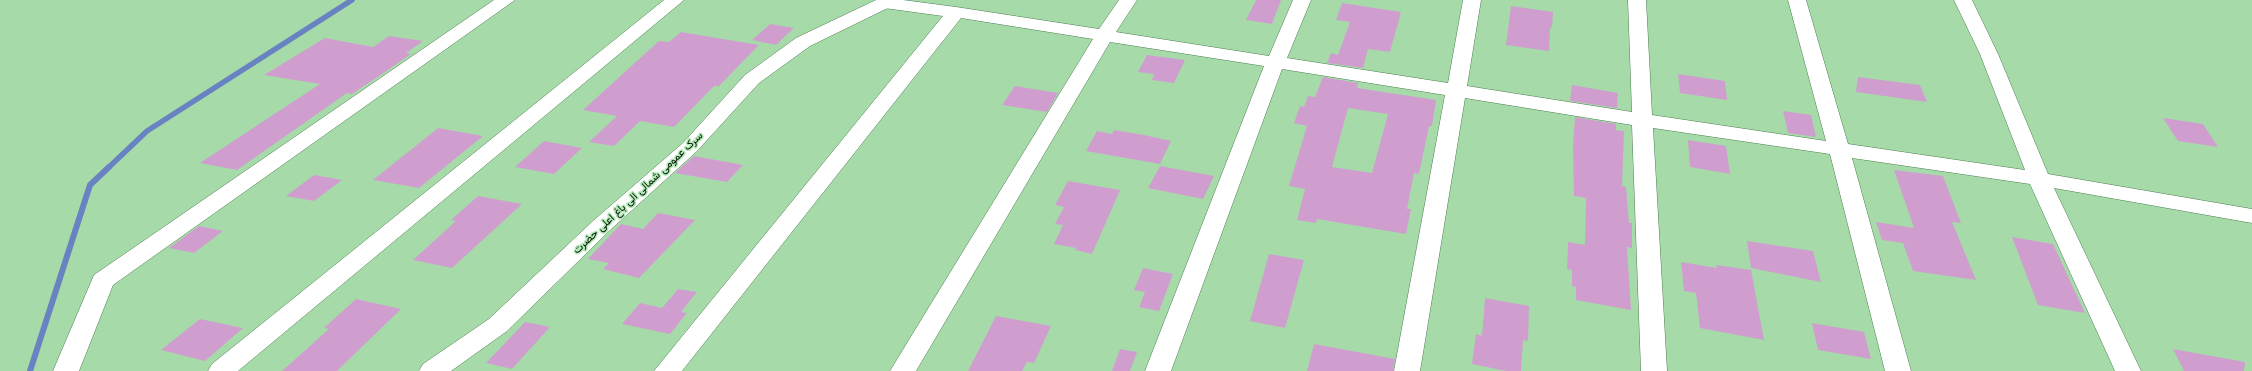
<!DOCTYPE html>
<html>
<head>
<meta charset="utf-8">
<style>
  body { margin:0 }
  canvas { display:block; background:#a6dba9 }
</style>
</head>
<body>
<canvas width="2252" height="371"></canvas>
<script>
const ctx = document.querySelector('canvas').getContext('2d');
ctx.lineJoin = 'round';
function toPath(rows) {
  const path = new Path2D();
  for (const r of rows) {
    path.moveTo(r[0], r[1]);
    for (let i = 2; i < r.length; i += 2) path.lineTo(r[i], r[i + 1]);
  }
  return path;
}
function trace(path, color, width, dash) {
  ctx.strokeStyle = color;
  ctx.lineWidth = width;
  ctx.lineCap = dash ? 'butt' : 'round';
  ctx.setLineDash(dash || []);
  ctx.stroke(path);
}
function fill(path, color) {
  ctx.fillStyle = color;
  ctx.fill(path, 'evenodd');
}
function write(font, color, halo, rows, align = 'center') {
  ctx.font = font + ' "Libre Baskerville",Vazirmatn,serif';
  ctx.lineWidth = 3;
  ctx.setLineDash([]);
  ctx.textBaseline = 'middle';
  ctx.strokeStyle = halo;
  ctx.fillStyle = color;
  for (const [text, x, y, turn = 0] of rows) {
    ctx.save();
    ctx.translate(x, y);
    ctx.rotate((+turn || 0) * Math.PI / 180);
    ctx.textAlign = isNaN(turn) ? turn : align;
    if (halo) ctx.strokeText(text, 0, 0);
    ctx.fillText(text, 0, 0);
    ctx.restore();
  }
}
const streamFar1 = toPath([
  [108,168,147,131,352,0]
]);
const stream = toPath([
  [30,371,90,185,109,167]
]);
const building = toPath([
  [1256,0,1281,0,1272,24,1246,20],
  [1342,3,1401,12,1390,52,1368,49,1363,68,1327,63,1331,53,1338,55,1350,22,1336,20],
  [1511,6,1553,12,1552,28,1550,27,1549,51,1506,45],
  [770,24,794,28,776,45,752,40],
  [681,32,759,45,719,86,714,86,674,127,640,121,614,146,589,142,617,116,583,110,659,41,669,42],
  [389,36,423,41,406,53,411,54,385,72,352,94,347,93,237,170,200,163,320,84,264,75,325,38,373,47],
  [1147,55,1185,60,1174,83,1152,80,1154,74,1138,72],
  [1678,74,1725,81,1727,100,1680,93],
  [1323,77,1358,83,1357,88,1436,100,1432,126,1429,126,1419,174,1414,173,1407,209,1411,209,1406,234,1317,219,1316,223,1297,220,1305,189,1289,186,1307,126,1294,123,1300,106,1304,107,1308,96,1315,97],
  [1348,108,1388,114,1372,173,1332,167],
  [1858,77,1920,85,1927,102,1856,92],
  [1572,85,1618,93,1617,108,1570,101],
  [1015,86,1058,93,1047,112,1002,105],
  [1783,111,1811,115,1816,137,1788,133],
  [1575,117,1616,124,1616,130,1624,131,1622,186,1626,187,1629,223,1632,223,1632,248,1627,247,1631,310,1576,300,1576,287,1572,286,1572,270,1567,269,1568,242,1585,245,1586,198,1574,196,1573,145],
  [2163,118,2203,124,2218,147,2178,141],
  [438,128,483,136,419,188,373,180],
  [1114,130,1144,135,1171,141,1160,164,1086,151,1097,131,1112,134],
  [1688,140,1726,146,1730,174,1690,167],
  [544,141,582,148,554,174,515,167],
  [694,156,743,165,727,182,675,173],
  [1160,166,1214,176,1203,199,1148,188],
  [1894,170,1943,176,1961,223,1952,222,1976,280,1913,271,1903,243,1882,240,1876,222,1914,228],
  [314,175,342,180,314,201,286,196],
  [1068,181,1120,190,1092,254,1075,250,1076,248,1054,244,1063,225,1055,224,1064,207,1055,205],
  [478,196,522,204,452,268,413,260,456,221,451,220],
  [658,213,695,220,639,278,603,269,609,263,588,259,621,224,643,229],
  [199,226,223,231,194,253,169,248],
  [2012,237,2053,244,2085,313,2038,305],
  [1747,241,1813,251,1821,282,1751,268],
  [1269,254,1304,260,1285,328,1250,321],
  [1681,262,1717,268,1716,265,1751,270,1764,340,1700,328,1696,293,1684,291],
  [1143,268,1173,274,1159,311,1139,307,1145,292,1134,290],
  [678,289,697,292,681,312,687,313,670,334,622,324,640,303,662,308],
  [1485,298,1529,306,1528,341,1523,340,1521,371,1506,371,1472,364,1476,334,1482,336],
  [356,299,401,309,337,371,282,371,329,329,324,328],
  [996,316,1051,326,1034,363,1027,362,1022,371,968,371],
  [200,319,243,328,205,361,161,350],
  [525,322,550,327,512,369,486,363],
  [1812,323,1864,332,1871,359,1818,350],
  [1314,344,1395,359,1393,371,1307,371],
  [1120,349,1137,352,1130,371,1112,371],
  [2173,349,2245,362,2244,371,2184,371]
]);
const street = toPath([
  [494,0,515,0,113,285,79,371,53,371,94,275,494,0],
  [664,0,684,0,238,371,208,371,212,364,664,0],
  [877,0,903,0,956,7,1099,29,1119,0,1137,0,1116,32,1269,56,1293,0,1311,0,1287,58,1448,83,1463,0,1481,0,1467,86,1632,112,1628,0,1646,0,1652,115,1826,141,1788,0,1806,0,1848,144,2025,170,1980,54,1954,0,1972,0,1998,54,2048,174,2252,209,2252,223,2054,188,2141,371,2115,371,2030,184,1852,158,1911,371,1885,371,1830,154,1653,128,1667,371,1641,371,1632,125,1465,98,1420,371,1394,371,1445,95,1282,69,1171,371,1145,371,1264,66,1110,42,916,371,890,371,1093,39,961,18,682,371,654,371,943,16,884,8,878,7,875,3,877,0]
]);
const secondary = toPath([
  [876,0,899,0,896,4,810,46,759,83,697,151,609,231,507,331,451,371,419,371,423,364,489,319,593,221,683,143,745,75,796,38,876,0]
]);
const streetNames = [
  ["سرک عمومی شمالی الی باغ اعلی حضرت",638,193,-43]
];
trace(streamFar1, '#6983c2', 5.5);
trace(stream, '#6983c2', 6);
fill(building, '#cf9ecf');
trace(street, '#4c7e51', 1);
trace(secondary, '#4c7e51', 1);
fill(street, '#fff');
fill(secondary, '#fff');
write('11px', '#021504', '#b3e8b6', streetNames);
</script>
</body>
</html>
